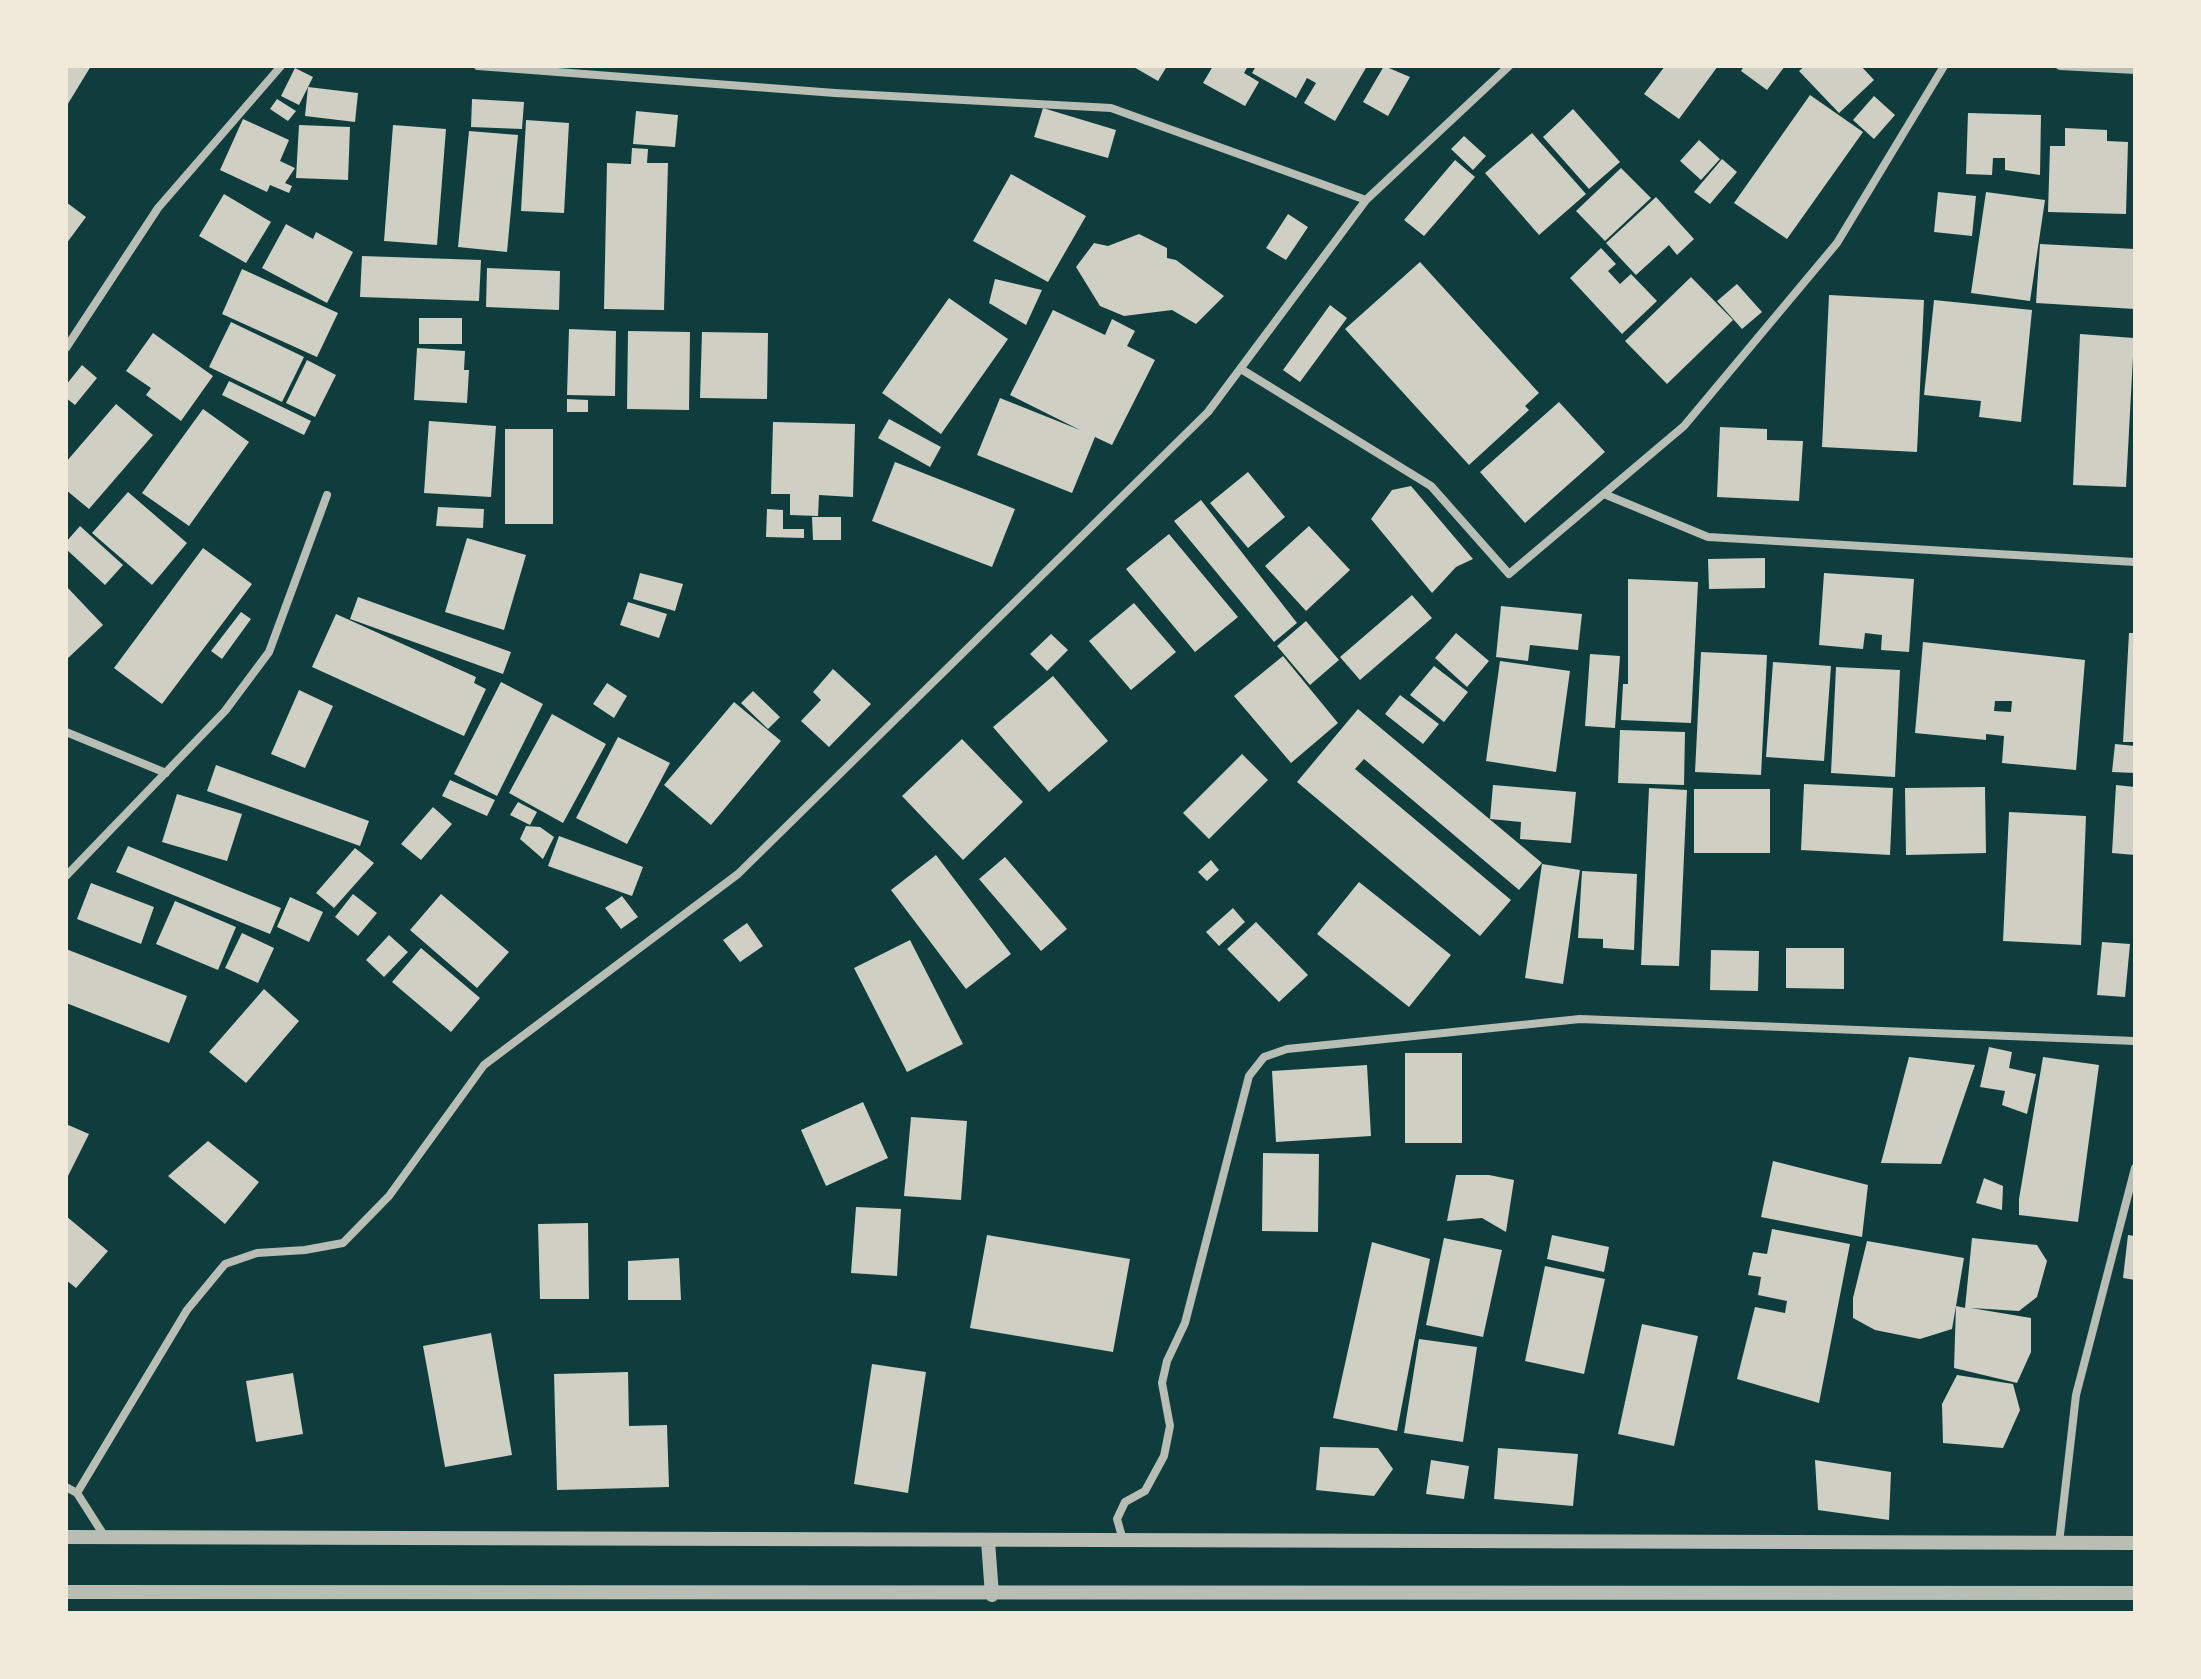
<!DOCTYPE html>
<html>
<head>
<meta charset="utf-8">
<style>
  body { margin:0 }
  #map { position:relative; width:2201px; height:1679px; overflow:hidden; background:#0f3d3e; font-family:Roboto,sans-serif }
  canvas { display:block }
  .frame { position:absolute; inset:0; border:68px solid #f1e9da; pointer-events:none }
</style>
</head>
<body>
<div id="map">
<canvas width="2201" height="1679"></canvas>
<div class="frame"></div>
</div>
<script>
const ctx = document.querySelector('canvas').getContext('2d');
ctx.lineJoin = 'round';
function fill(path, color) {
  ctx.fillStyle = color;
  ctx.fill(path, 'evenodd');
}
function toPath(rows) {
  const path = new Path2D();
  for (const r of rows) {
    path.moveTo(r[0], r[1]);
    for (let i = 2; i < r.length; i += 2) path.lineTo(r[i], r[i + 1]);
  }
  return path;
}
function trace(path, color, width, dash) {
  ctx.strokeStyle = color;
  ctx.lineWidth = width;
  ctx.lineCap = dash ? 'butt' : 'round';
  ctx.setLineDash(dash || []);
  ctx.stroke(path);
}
const building = toPath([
  [66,66,91,66,66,107],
  [1132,66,1167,66,1158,81],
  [1213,66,1248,66,1244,73,1259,82,1245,106,1203,83],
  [1256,66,1367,66,1335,121,1304,103,1316,83,1307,78,1296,98,1252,73],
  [1384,66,1410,77,1388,116,1363,102],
  [1665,66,1718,66,1679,119,1644,94],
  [1744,66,1785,66,1767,90,1741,71],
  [1805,66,1861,66,1874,80,1839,113,1799,71],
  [295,68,313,77,299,105,281,96],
  [308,87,358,93,355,122,305,116],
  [1810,95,1863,132,1787,239,1734,203],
  [1874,96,1895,115,1874,139,1853,120],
  [277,99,296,111,288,121,270,109],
  [472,99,524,102,522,129,471,127],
  [1043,108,1116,130,1108,158,1034,137],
  [1573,109,1620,162,1589,189,1543,137],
  [636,111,678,115,675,147,633,144],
  [1968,113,2041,115,2040,175,2005,170,2005,158,1993,158,1992,175,1966,174],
  [243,119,289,140,280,161,295,168,285,183,292,186,289,193,270,185,267,192,220,170],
  [526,120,569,123,564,213,521,211],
  [299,125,350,127,348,180,296,178],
  [393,125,446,129,437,245,384,241],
  [2065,128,2107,130,2107,141,2128,142,2126,214,2048,212,2050,146,2065,146],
  [469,131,518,135,507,252,458,247],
  [1532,133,1586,194,1539,235,1485,173],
  [1464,136,1486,156,1473,170,1451,149],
  [1699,140,1720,159,1701,180,1680,161],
  [632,148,648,149,647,163,668,163,664,310,604,309,607,163,631,164],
  [1722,159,1737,172,1710,204,1694,192],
  [1455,160,1475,177,1424,236,1404,220],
  [1621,168,1651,198,1605,241,1576,211],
  [1011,174,1086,216,1048,282,973,241],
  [1938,192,1976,196,1972,236,1934,232],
  [1986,192,2045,200,2030,301,1971,293],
  [224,194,271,222,246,263,199,236],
  [1656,197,1694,239,1677,255,1669,245,1636,275,1606,243],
  [66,202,86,217,66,244],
  [1288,214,1308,227,1286,260,1266,248],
  [286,224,313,239,316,232,353,252,327,303,262,268],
  [1139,234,1167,248,1167,258,1176,260,1224,296,1196,324,1172,310,1124,316,1100,306,1076,267,1094,243,1108,246],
  [2040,244,2135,249,2135,309,2036,303],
  [1601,248,1616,264,1608,271,1620,284,1631,274,1657,301,1622,334,1570,278],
  [362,256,481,260,479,301,360,297],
  [1420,262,1539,393,1525,406,1529,410,1469,465,1345,329],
  [487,268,560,271,559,310,486,307],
  [242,269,338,313,317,357,222,314],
  [1691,277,1733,320,1667,384,1625,341],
  [995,279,1042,290,1026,325,989,303],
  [1737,284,1762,312,1742,329,1717,301],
  [1829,295,1924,300,1917,452,1822,447],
  [949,298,1008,339,941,434,882,393],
  [1934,300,2032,310,2021,422,1979,417,1981,401,1924,395],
  [1330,305,1347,318,1300,382,1283,370],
  [1053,310,1105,335,1112,319,1135,331,1127,346,1155,360,1112,445,1095,437,1072,493,977,455,1000,398,1080,430,1010,395],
  [419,318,462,318,462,344,419,344],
  [231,322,304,357,282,402,209,367],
  [569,329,616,331,615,396,567,395],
  [628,331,690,332,689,410,627,409],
  [702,332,768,333,767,399,700,398],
  [153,333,213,376,181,421,146,395,151,388,126,371],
  [2080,334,2134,338,2126,487,2073,485],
  [417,348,465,351,464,370,469,370,467,403,414,400],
  [307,360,336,375,315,417,286,403],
  [82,365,97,378,75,405,66,398,66,385],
  [229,381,311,421,304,435,222,395],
  [567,399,588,400,588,412,567,412],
  [1559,402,1605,452,1525,523,1480,472],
  [116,404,153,435,89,509,66,490,66,462],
  [203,409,249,442,189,526,142,493],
  [889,419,941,447,930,467,878,438],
  [429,421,496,426,491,497,424,493],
  [773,422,855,424,853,497,819,495,818,516,790,515,790,494,771,494],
  [1720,427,1767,429,1767,440,1803,441,1799,501,1717,497],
  [505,429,553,429,553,524,505,524],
  [895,462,1015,509,992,567,872,521],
  [1248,472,1285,517,1248,548,1210,503],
  [1411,486,1473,559,1456,567,1432,593,1371,519,1392,490],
  [128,492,187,543,152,585,92,533],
  [1201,500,1297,623,1274,642,1174,521],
  [438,507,484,509,483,528,436,526],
  [767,509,783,510,783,529,804,529,804,538,766,537],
  [812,517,841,517,841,540,813,540],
  [80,526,123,565,105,585,66,549,66,542],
  [1309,526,1350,570,1306,611,1265,566],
  [1169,534,1238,617,1195,652,1126,569],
  [467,538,526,555,504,630,445,612],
  [203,548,252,584,162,704,114,668],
  [1765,558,1765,588,1709,589,1708,559],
  [640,573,683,584,675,611,633,599],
  [1824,573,1914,579,1909,652,1881,650,1882,635,1865,633,1863,649,1819,645],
  [1628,579,1698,582,1691,723,1621,720,1623,684,1628,684],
  [66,586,103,625,66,660],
  [1412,595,1432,618,1360,680,1340,657],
  [358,597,511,652,503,674,350,619],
  [628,602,667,614,659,638,620,625],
  [1134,603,1176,652,1131,690,1089,641],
  [1501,606,1582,614,1578,650,1530,645,1528,661,1496,657],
  [241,612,251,619,222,659,211,651],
  [336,614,476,677,474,683,486,689,464,736,312,667],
  [1306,621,1339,660,1310,685,1277,646],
  [1456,633,1489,661,1467,687,1435,658],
  [2129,633,2135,633,2135,742,2123,742],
  [1051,634,1068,650,1047,671,1030,654],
  [1923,642,2085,660,2076,770,2002,763,2004,736,1986,734,1986,740,1915,733],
  [1995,701,2012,701,2011,712,1994,711],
  [1701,652,1767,655,1761,775,1695,772],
  [1590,654,1620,656,1615,728,1585,726],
  [1283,656,1338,723,1291,763,1234,696],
  [1500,661,1570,671,1556,772,1486,761],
  [1773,662,1831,666,1824,761,1766,757],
  [1434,666,1468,692,1444,722,1410,695],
  [1836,667,1900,670,1895,777,1831,773],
  [833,669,871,704,829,747,801,721,821,700,813,692],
  [1053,676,1108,741,1049,792,993,727],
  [501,682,543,704,497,796,454,774],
  [607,683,627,696,614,718,593,704],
  [299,690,333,706,305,768,271,754],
  [753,691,780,717,768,729,741,703],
  [1400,695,1439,724,1423,744,1385,714],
  [734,702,781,741,711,825,664,785],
  [1358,709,1542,863,1519,890,1364,759,1355,769,1511,900,1480,936,1297,782],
  [552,714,606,744,563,823,509,793],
  [1620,730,1685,732,1684,785,1618,783],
  [618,737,670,763,627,844,576,818],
  [962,739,1023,802,963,860,902,796],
  [2115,744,2135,746,2135,773,2112,772],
  [1242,754,1268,780,1209,839,1183,813],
  [216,765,369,821,360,846,207,791],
  [450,780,495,800,487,816,442,796],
  [1804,784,1893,788,1890,855,1801,850],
  [1493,785,1576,792,1571,843,1520,839,1521,822,1490,819],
  [2116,785,2135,787,2135,855,2112,853],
  [1985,787,1986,853,1906,855,1905,788],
  [1649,788,1687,790,1679,966,1641,965],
  [1694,789,1770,789,1770,853,1694,853],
  [177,794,242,814,227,861,162,842],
  [518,802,537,812,530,825,510,815],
  [433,807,452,824,421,860,401,844],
  [2009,812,2086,816,2081,945,2003,941],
  [526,826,540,827,554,837,543,859,520,839],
  [559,836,643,867,632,896,548,866],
  [128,846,281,908,270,934,116,872],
  [355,848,374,863,334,908,316,893],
  [936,855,1011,954,966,989,891,890],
  [1005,857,1067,929,1041,951,979,879],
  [1211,860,1219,870,1207,881,1198,872],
  [1542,864,1580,870,1563,984,1525,978],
  [1582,871,1637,874,1634,950,1603,948,1603,939,1578,938],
  [1359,882,1451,955,1409,1007,1317,934],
  [91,883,154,907,141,944,77,919],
  [353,894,377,913,358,936,335,917],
  [441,894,509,952,477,988,410,930],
  [622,896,638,917,621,929,605,908],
  [290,897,323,912,309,942,277,927],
  [175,901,236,927,218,970,156,944],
  [1233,908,1245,922,1219,946,1206,932],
  [1256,922,1308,975,1279,1002,1227,949],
  [747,923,763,946,740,962,723,940],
  [242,933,274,948,258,983,225,968],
  [389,935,408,952,384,977,366,960],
  [910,940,963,1044,907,1072,854,968],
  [2102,942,2130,944,2125,997,2097,995],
  [421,948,480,998,451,1032,392,982],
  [1786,948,1844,948,1844,989,1786,988],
  [66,949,187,996,169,1043,66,1003],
  [1711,950,1759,951,1758,991,1710,990],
  [264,989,299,1021,246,1083,209,1052],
  [1989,1047,2012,1052,2009,1068,2036,1074,2027,1114,2002,1105,2005,1091,1980,1087],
  [1405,1053,1462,1053,1462,1143,1405,1143],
  [1909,1057,1975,1065,1941,1164,1881,1163],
  [2043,1057,2099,1065,2078,1222,2019,1215,2019,1199],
  [1367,1065,1371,1136,1276,1142,1272,1071],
  [863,1102,888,1158,826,1186,801,1130],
  [911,1117,967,1121,961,1200,904,1196],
  [66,1124,89,1134,66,1180],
  [208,1141,259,1182,225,1224,168,1176],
  [1263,1153,1319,1154,1318,1232,1262,1231],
  [1773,1161,1868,1185,1862,1237,1761,1217],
  [1456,1175,1489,1175,1514,1180,1506,1232,1482,1218,1447,1221],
  [1984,1178,2003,1186,2002,1210,1976,1203],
  [856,1207,901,1209,897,1276,851,1273],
  [66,1216,108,1251,76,1288,66,1280],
  [588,1223,589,1299,540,1299,538,1224],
  [1772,1229,1850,1244,1819,1403,1737,1379,1755,1307,1785,1313,1787,1301,1758,1295,1761,1277,1748,1275,1753,1252,1767,1254],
  [987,1235,1130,1259,1113,1352,970,1328],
  [1552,1235,1609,1247,1604,1272,1547,1259],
  [2128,1235,2135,1236,2135,1280,2123,1278],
  [1444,1238,1502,1250,1483,1337,1426,1325],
  [1972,1238,2037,1245,2047,1261,2037,1297,2019,1311,1971,1308,2031,1318,2031,1352,2017,1383,1954,1368,1956,1306,1952,1329,1920,1339,1875,1330,1853,1318,1853,1298,1867,1241,1964,1258,1956,1306,1965,1308],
  [1372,1242,1430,1259,1397,1431,1333,1418],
  [679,1258,681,1300,628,1300,628,1261],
  [1545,1266,1605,1279,1584,1374,1525,1361],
  [1642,1324,1698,1336,1674,1446,1618,1434],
  [491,1333,512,1455,445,1467,423,1346],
  [1419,1339,1477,1347,1463,1442,1404,1433],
  [872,1364,926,1372,908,1493,854,1484],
  [628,1372,629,1426,667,1425,669,1487,557,1490,554,1374],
  [293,1373,303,1434,256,1442,246,1381],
  [1957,1375,2013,1384,2020,1410,2003,1448,1943,1443,1942,1404],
  [1320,1447,1378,1448,1393,1469,1374,1496,1316,1490],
  [1498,1448,1578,1454,1573,1506,1494,1499],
  [1431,1460,1469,1466,1464,1499,1426,1494],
  [1815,1460,1891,1472,1889,1520,1818,1510]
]);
const minor = toPath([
  [478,66,835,93,1111,108,1366,200],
  [2060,66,2135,70],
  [66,348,158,208,281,66],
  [1241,369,1431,486,1509,574,1684,426,1837,243,1944,66],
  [1604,494,1708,537,2135,562],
  [66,732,166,773],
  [66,876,225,711,269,652,327,495],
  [66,1487,77,1493,105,1537],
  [77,1493,187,1310,225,1264,257,1253,305,1250,343,1243,389,1196,484,1065,738,874,1208,412,1366,200,1509,66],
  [1123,1540,1117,1519,1125,1502,1145,1491,1164,1456,1170,1426,1162,1383,1167,1361,1185,1323,1249,1076,1264,1057,1287,1049,1580,1019,2135,1041],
  [2059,1543,2076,1395,2135,1168]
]);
const tertiary = toPath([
  [66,1537,2135,1543],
  [988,1541,992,1595],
  [66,1592,2135,1593]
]);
fill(building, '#cfcfc3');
trace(minor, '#b8beb3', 8);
trace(tertiary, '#b8beb3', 14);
</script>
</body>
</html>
